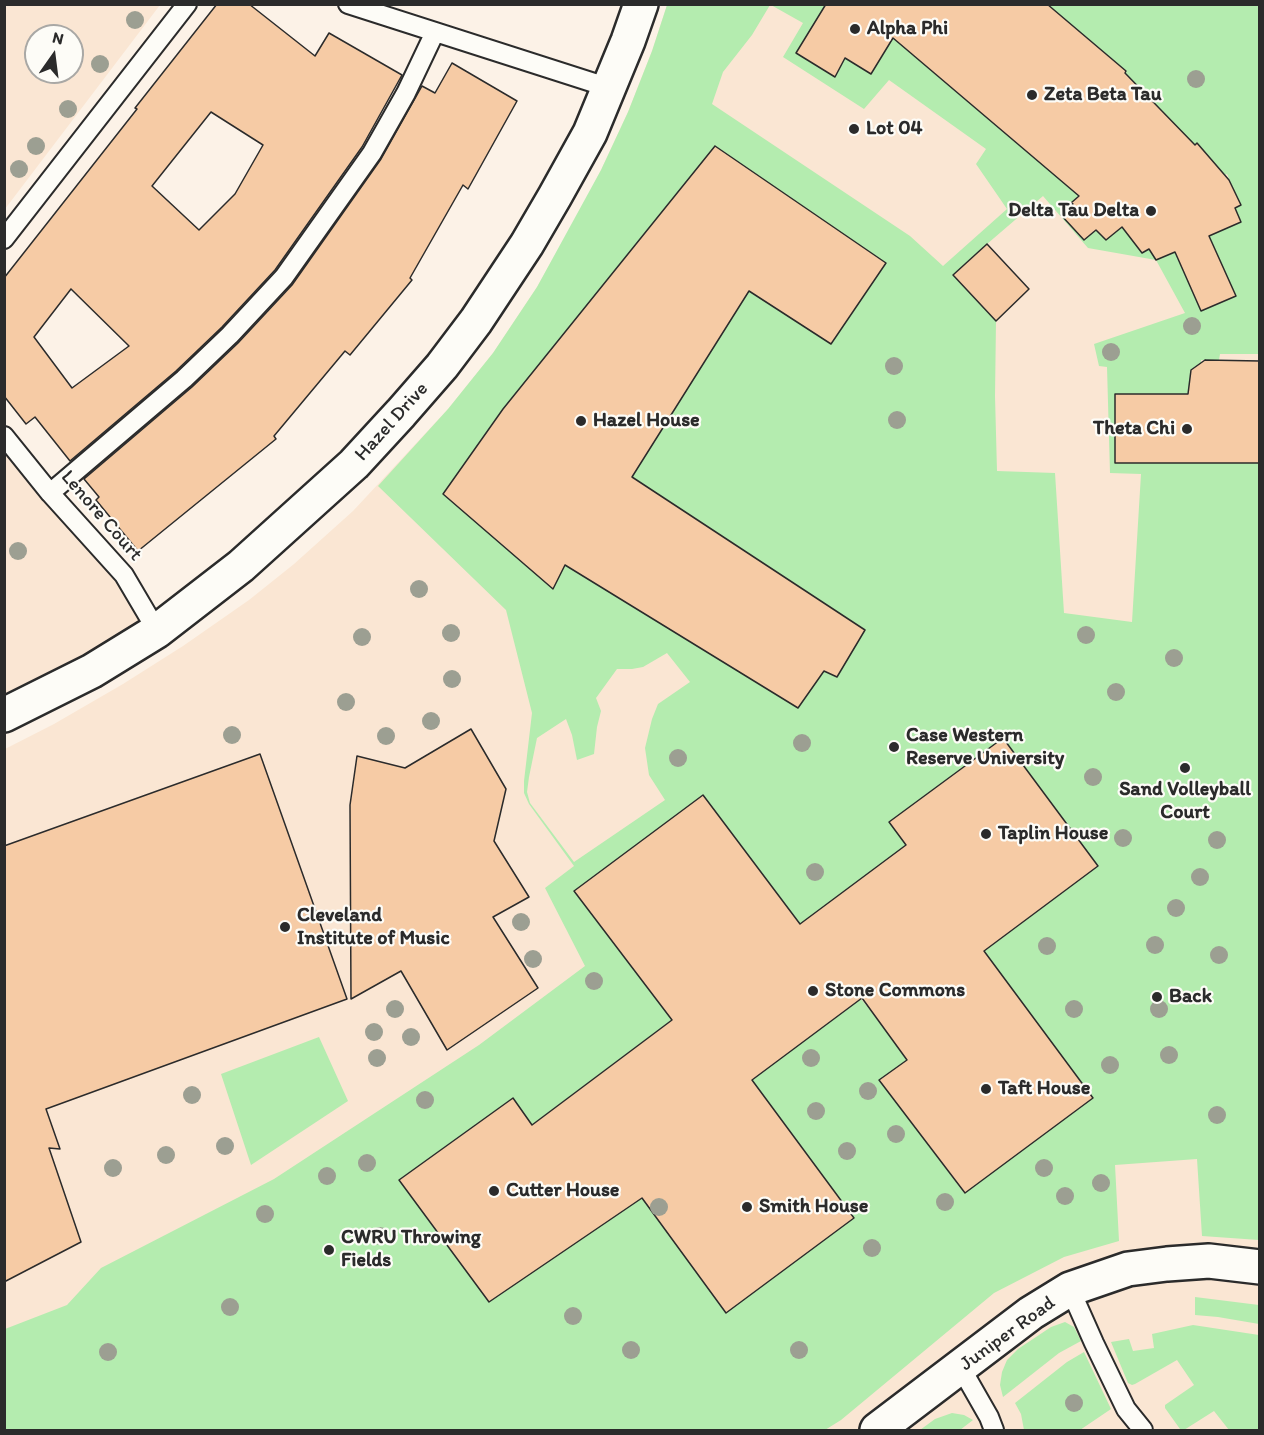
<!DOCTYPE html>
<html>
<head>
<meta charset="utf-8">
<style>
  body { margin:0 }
  #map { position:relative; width:1264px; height:1435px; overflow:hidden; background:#fcf2e7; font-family:Itim,sans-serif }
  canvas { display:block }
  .frame { position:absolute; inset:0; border:6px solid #2b2b2b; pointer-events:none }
  .north { position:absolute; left:24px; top:24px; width:60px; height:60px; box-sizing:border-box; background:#fdfcf7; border:2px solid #a9a8a5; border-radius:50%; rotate:14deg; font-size:16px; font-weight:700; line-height:24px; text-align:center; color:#2b2b2b }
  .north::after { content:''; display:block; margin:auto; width:21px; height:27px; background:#2b2b2b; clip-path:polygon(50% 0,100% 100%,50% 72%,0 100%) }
</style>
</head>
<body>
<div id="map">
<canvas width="1264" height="1435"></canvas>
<div class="frame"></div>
<div class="north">N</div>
</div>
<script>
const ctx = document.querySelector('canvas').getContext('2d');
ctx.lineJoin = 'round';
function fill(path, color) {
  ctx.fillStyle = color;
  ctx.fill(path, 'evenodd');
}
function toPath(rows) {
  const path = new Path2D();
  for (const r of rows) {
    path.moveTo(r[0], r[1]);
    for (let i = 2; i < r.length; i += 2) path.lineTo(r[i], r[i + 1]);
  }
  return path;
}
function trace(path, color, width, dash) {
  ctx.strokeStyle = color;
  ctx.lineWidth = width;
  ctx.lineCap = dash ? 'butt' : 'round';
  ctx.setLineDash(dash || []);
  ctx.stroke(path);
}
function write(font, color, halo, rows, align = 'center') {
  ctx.font = font + ' Itim,sans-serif';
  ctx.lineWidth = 4.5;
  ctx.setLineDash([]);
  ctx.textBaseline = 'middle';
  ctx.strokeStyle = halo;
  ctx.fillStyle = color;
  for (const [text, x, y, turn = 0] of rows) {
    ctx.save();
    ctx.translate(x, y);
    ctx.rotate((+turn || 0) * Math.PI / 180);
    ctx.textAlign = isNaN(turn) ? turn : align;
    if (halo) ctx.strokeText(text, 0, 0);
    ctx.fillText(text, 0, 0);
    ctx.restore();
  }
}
const built = toPath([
  [5,4,160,5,5,209,4,5],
  [36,36,72,36,72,72,36,72],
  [667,5,1259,5,1259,1430,5,1430,5,749,54,724,123,684,183,646,249,600,294,564,353,511,448,409,493,353,537,287,582,207,601,170,628,112,652,51],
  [4,436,157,631,4,715]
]);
const green = toPath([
  [667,5,770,5,752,35,723,72,712,104,910,236,943,266,1007,209,976,164,986,149,889,80,864,109,783,57,803,23,771,5,827,5,845,58,871,74,913,5,947,45,928,68,1032,156,1047,5,1259,5,1259,354,1220,354,1219,360,1201,360,1201,365,1197,366,1191,370,1190,375,1201,394,1115,395,1115,463,1259,463,1259,1240,1202,1236,1197,1159,1115,1165,1119,1241,1064,1257,994,1293,841,1420,825,1430,5,1430,5,1329,67,1305,101,1268,274,1179,479,1045,585,966,545,888,574,866,529,804,524,793,524,781,532,713,506,610,378,486,448,409,493,353,537,287,601,170,628,112,652,51],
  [1165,115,1195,145,1197,143,1205,152,1212,160,1221,177,1227,174,1240,204,1235,208,1240,222,1209,236,1236,296,1201,311,1175,252,1161,258,1158,254,1154,256,1149,249,1142,253,1122,227,1106,240,1096,230,1084,240,1061,215,1073,204,1072,202],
  [1043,196,1088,248,1156,260,1185,313,1094,344,1099,366,1107,367,1110,473,1141,474,1132,622,1064,613,1055,473,997,471,995,396,996,321,953,275,987,244],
  [667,653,690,682,658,704,652,719,645,748,649,775,665,800,574,862,530,803,527,792,529,777,537,738,566,719,572,735,577,760,594,754,597,727,601,711,596,698,617,669,632,669,643,667],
  [1003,738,1098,866,986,950,938,941,1069,1066,1093,1098,964,1193,880,1080,907,1060,870,1010,861,999,730,1096,769,1103,854,1218,726,1312,649,1156,489,1302,399,1180,513,1098,532,1125,672,1020,575,891,703,795,800,924,906,845,890,822],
  [319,1037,348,1101,251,1165,221,1074],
  [1195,1297,1259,1305,1259,1324,1218,1317,1195,1315],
  [1065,1322,1074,1327,1081,1341,1059,1353,1003,1397,1000,1385,1002,1372,1007,1360,1018,1349,1051,1327],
  [1193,1325,1259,1335,1259,1430,1229,1430,1214,1411,1184,1430,1180,1429,1165,1408,1165,1405,1194,1385,1177,1360,1135,1384,1132,1385,1128,1383,1111,1342,1129,1339,1133,1351,1154,1348,1152,1334],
  [1084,1352,1111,1409,1080,1430,1024,1430,1021,1414,1015,1403,1067,1362],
  [952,1413,964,1415,973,1420,960,1430,920,1430,935,1419]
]);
const building = toPath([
  [217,4,249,4,315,56,329,33,402,75,362,147,275,270,222,327,176,371,70,461,35,417,26,424,4,396,4,278,137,109,135,108,217,4],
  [211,112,263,145,235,194,199,230,152,186,211,112],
  [71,289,129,346,72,388,34,337,71,289],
  [826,4,1047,4,1126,71,1125,73,1195,145,1197,143,1229,180,1241,205,1235,208,1241,222,1209,236,1236,296,1201,311,1175,252,1156,260,1149,249,1142,253,1122,227,1106,240,1096,230,1084,240,1061,215,1073,204,1071,203,1079,196,893,38,871,74,845,58,835,77,796,53,826,4],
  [452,63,517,101,468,189,463,185,410,278,412,280,350,355,345,351,274,436,276,439,138,551,96,500,99,497,84,479,192,387,238,343,292,285,381,159,422,86,435,93,452,63],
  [715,146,886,263,831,344,749,291,632,477,865,630,837,677,824,671,798,708,565,565,553,589,443,494,503,409,715,146],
  [987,244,1029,289,996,321,953,275,987,244],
  [1205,360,1260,361,1260,463,1115,463,1115,394,1188,394,1191,370,1205,360],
  [471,729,506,789,494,841,529,897,493,917,538,988,447,1050,401,971,351,999,350,805,357,756,405,768,471,729],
  [1003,738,1098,866,984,951,1093,1098,965,1193,879,1080,907,1060,862,998,752,1080,854,1218,726,1313,642,1198,489,1302,399,1180,513,1098,532,1125,672,1020,574,891,703,795,800,924,906,845,889,822,1003,738],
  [260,754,347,999,46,1109,60,1149,49,1148,81,1242,4,1282,4,846,260,754]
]);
const service = toPath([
  [348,4,610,88],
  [4,239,187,4],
  [4,436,50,493,124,575,157,631],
  [50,493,184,379,230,335,284,277,372,153,406,93,435,32],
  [1070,1289,1094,1343,1126,1409,1143,1430],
  [961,1368,989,1417,994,1430]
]);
const minor = toPath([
  [4,715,92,671,157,631,241,566,354,464,401,413,442,366,476,321,527,244,555,196,590,133,628,41,641,4],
  [877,1430,1031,1313,1070,1289,1128,1269,1167,1264,1209,1261,1260,1267]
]);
const trees = [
  [135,20],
  [100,64],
  [1196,79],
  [68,109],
  [36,146],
  [19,169],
  [1192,326],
  [1111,352],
  [894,366],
  [897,420],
  [18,551],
  [419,589],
  [451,633],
  [1086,635],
  [362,637],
  [1174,658],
  [452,679],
  [1116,692],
  [346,702],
  [431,721],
  [232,735],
  [386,736],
  [802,743],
  [678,758],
  [1093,777],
  [1123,838],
  [1217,840],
  [815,872],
  [1200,877],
  [1176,908],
  [521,922],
  [1155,945],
  [1047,946],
  [1219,955],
  [533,959],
  [594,981],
  [395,1009],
  [1074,1009],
  [1159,1009],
  [374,1032],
  [411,1037],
  [1169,1055],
  [377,1058],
  [811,1058],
  [1110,1065],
  [868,1091],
  [192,1095],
  [425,1100],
  [816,1111],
  [1217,1115],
  [896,1134],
  [225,1146],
  [847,1151],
  [166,1155],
  [367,1163],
  [113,1168],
  [1044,1168],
  [327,1176],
  [1101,1183],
  [1065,1196],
  [945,1202],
  [659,1207],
  [265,1214],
  [380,1236],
  [872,1248],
  [230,1307],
  [573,1316],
  [631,1350],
  [799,1350],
  [108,1352],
  [1074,1403]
];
const markers = [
  [855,29,6,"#2b2b2b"],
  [1032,95,6,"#2b2b2b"],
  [854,129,6,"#2b2b2b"],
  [1151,211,6,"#2b2b2b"],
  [581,421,6,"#2b2b2b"],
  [1187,429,6,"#2b2b2b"],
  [894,747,6,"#2b2b2b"],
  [1185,768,6,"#2b2b2b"],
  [986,834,6,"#2b2b2b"],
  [285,927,6,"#2b2b2b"],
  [813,991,6,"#2b2b2b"],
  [1157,997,6,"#2b2b2b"],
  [986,1089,6,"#2b2b2b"],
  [494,1191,6,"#2b2b2b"],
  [747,1207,6,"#2b2b2b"],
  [329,1250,6,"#2b2b2b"]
];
const poiNames = [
  ["Alpha Phi",867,29],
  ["Zeta Beta Tau",1044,95],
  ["Lot 04",866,129],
  ["Delta Tau Delta",1139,211,"right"],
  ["Hazel House",593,421],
  ["Theta Chi",1175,429,"right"],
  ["Case Western",906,736],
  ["Reserve University",906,759],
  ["Sand Volleyball",1185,790,"center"],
  ["Court",1185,813,"center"],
  ["Taplin House",998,834],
  ["Cleveland",297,916],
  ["Institute of Music",297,939],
  ["Stone Commons",825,991],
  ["Back",1169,997],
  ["Taft House",998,1089],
  ["Cutter House",506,1191],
  ["Smith House",759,1207],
  ["CWRU Throwing",341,1238],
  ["Fields",341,1261]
];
const streetNames = [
  ["Hazel Drive",392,422,-48],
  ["Lenore Court",101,516,49],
  ["Juniper Road",1008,1334,-36]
];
fill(built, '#fae6d3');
fill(green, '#b4ecaf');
fill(building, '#f6cba5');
trace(building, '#2b2b2b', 1.5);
trace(service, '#2b2b2b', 22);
trace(minor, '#2b2b2b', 38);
trace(service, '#fdfcf7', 18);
trace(minor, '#fdfcf7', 33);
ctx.fillStyle = '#9c9f92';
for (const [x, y] of trees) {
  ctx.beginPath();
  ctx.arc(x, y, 9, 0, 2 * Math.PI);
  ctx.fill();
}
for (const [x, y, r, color] of markers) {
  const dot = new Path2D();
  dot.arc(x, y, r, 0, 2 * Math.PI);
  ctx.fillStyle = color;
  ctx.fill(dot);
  trace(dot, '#fdfcf7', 2);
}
write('bold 20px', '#2b2b2b', '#fdfcf7', poiNames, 'left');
write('20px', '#2b2b2b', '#fdfcf7', streetNames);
</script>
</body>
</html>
